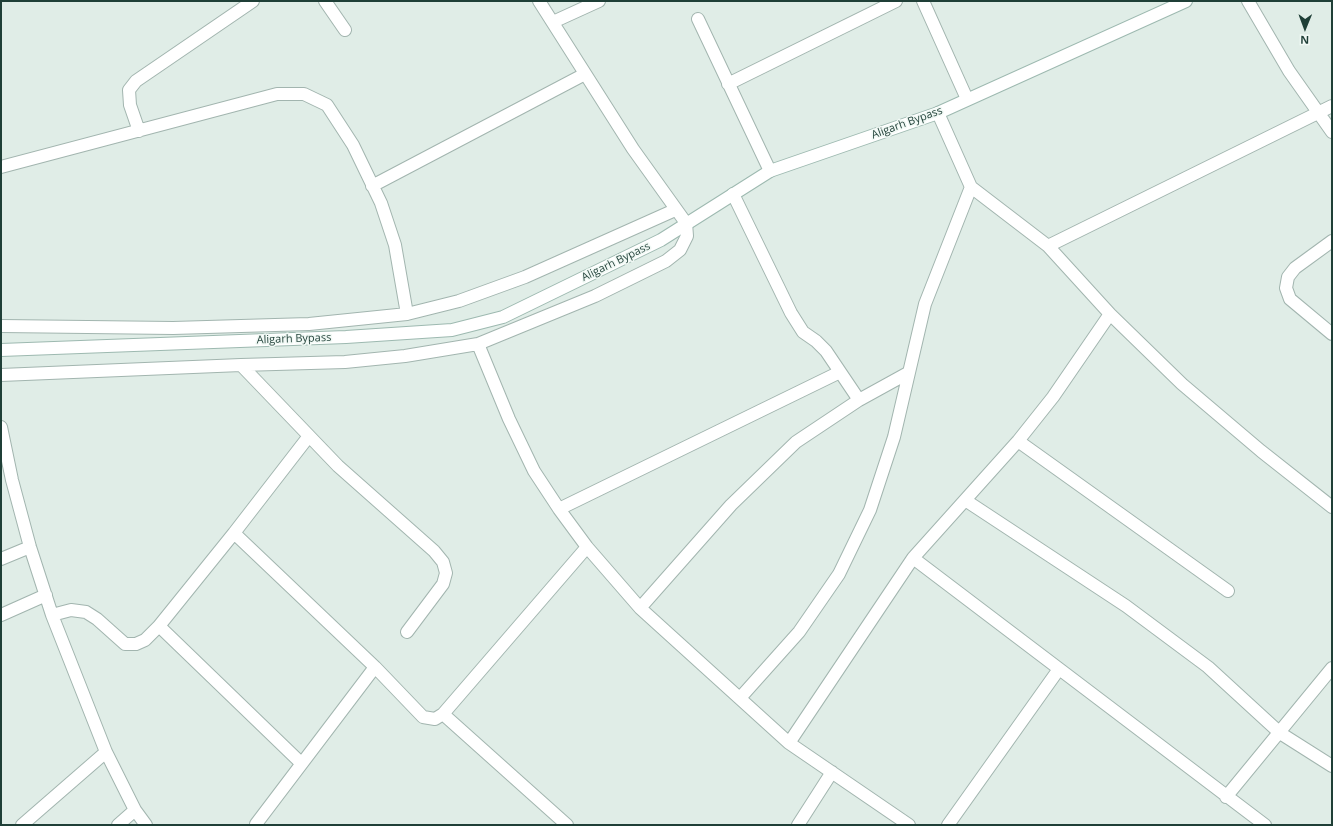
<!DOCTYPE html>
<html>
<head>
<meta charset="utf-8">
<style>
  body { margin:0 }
  #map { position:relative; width:1333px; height:826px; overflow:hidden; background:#e0ede7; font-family:"Open Sans",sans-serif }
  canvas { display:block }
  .frame { position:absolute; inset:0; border:2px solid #1f3f37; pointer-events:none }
  .north { position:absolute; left:1285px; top:8px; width:40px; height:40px; -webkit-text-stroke:3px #f1f9f5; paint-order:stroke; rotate:181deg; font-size:11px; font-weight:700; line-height:16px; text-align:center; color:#1f3f37 }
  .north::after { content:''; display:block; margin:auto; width:14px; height:18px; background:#1f3f37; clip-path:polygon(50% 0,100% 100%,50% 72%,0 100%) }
</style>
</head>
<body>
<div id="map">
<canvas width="1333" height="826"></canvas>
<div class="frame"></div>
<div class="north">N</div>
</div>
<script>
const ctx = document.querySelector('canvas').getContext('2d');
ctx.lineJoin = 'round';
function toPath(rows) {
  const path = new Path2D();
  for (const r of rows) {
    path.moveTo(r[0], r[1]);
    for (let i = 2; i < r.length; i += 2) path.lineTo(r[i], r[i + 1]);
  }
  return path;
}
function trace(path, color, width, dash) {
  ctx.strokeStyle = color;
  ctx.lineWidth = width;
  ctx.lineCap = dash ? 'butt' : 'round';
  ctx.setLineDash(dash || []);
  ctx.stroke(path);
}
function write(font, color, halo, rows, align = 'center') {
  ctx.font = font + ' "Open Sans",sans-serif';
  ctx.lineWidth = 3;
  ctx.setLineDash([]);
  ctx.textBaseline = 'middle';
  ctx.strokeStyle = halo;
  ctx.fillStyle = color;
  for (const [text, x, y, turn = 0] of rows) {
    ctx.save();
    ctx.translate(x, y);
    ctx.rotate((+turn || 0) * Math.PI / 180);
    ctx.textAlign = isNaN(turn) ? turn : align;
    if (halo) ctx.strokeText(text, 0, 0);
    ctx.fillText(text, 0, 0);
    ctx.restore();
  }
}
const street = toPath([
  [325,1,345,30],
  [923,1,967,99],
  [1248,1,1289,71,1332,132],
  [698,19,770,171],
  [553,22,599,1],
  [728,84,896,1],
  [938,113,971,187,1048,246,1110,314,1182,384,1261,451,1332,507],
  [139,131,130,105,129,90,136,81,253,1],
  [1,167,277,94,304,94,327,105,353,145,381,203,395,245,407,314],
  [372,186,585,74],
  [733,194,791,313,803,332,816,341,826,351,859,400],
  [1332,241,1295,268,1288,277,1286,288,1290,299,1332,334],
  [1048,246,1332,106],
  [1,326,173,328,309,324,407,314,459,301,525,277,675,210],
  [478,344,509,419,534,471,559,509],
  [241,365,338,466,434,551,443,562,446,573,443,584,407,632],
  [840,372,559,509,587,547,640,608,789,743,909,825],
  [1,375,241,365,345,362,405,356,478,344,595,296,666,261,680,250,687,236,686,223,633,149,539,1],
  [1,427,12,480,30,547,52,615,106,752,135,810,146,825],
  [1018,441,1228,591],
  [965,500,1126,606,1208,667,1280,733,1332,766],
  [234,533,309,436],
  [913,558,1018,441,1053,397,1110,314],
  [1,559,30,547],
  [640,608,731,505,796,442,859,400,908,373],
  [1,615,46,595],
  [52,615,71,610,86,612,97,619,125,644,136,644,145,640,159,626,234,533,375,667,423,717,435,719,443,714,587,547],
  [159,626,301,763],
  [740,698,799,632,839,574,870,510,894,437,925,304,971,187],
  [443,714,567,825],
  [789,743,913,558,1265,825],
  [1226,797,1332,668],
  [256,824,375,667],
  [22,825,106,752],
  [118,825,135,810],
  [798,825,832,772],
  [948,825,1059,669]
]);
const secondary = toPath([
  [1,350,346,337,452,330,503,317,661,240,770,171,938,113,1186,1]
]);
const streetNames = [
  ["Aligarh Bypass",907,123,-20],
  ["Aligarh Bypass",616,262,-26],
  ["Aligarh Bypass",294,339,-2]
];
trace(street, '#a2b5af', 14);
trace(secondary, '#9db9b0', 14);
trace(street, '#fff', 12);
trace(secondary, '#fff', 12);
write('11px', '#1f3f37', '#f1f9f5', streetNames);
</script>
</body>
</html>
